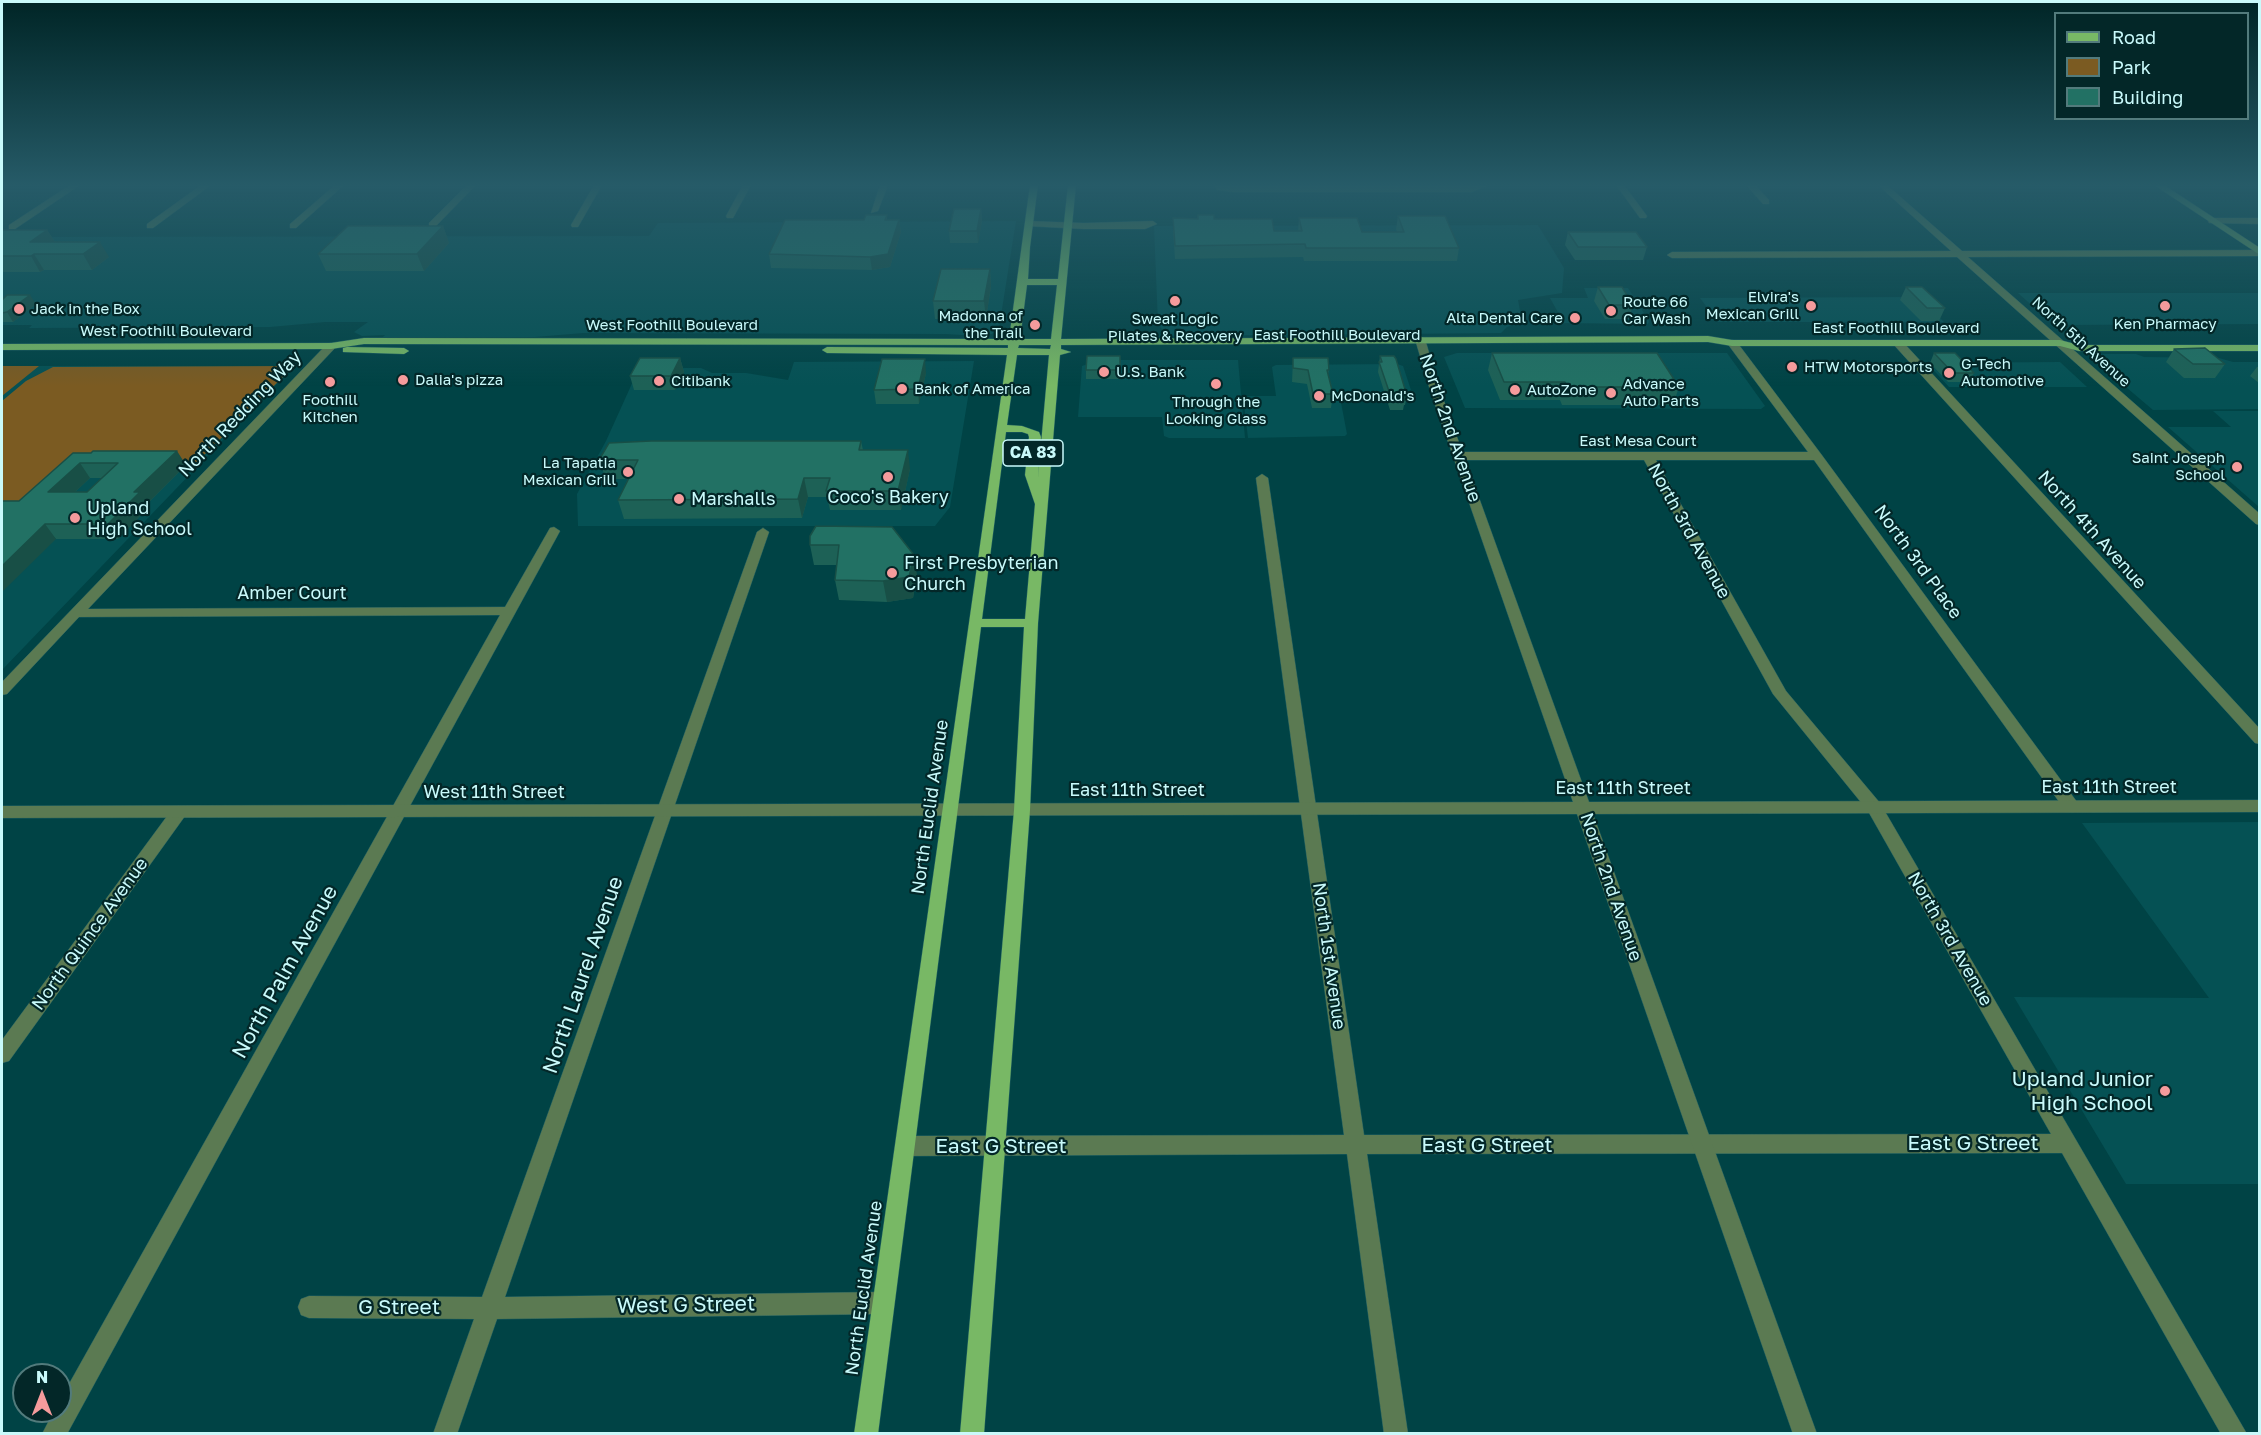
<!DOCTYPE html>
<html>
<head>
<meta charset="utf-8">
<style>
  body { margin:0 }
  #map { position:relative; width:2261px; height:1435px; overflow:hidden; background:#004345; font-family:"Golos Text",sans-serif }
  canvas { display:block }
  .frame { position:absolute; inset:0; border:3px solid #c9fafb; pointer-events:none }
  .legend { position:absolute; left:2054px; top:12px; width:195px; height:108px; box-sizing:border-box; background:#032728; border:2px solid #527b7c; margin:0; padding:8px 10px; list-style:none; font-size:18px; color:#c9fafb }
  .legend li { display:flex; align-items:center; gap:12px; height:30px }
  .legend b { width:30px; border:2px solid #527b7c }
  .north { position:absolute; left:12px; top:1363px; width:60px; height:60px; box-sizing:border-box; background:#032728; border:2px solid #527b7c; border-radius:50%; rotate:0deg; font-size:16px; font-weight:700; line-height:24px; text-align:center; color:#c9fafb }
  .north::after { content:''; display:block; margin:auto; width:21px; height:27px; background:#f59b9c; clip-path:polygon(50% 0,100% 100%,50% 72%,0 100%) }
</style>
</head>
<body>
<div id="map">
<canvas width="2261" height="1435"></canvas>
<div class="frame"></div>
<ul class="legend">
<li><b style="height:8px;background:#78b865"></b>Road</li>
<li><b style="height:16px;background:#7b5b22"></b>Park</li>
<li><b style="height:16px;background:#227164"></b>Building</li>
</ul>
<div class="north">N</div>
</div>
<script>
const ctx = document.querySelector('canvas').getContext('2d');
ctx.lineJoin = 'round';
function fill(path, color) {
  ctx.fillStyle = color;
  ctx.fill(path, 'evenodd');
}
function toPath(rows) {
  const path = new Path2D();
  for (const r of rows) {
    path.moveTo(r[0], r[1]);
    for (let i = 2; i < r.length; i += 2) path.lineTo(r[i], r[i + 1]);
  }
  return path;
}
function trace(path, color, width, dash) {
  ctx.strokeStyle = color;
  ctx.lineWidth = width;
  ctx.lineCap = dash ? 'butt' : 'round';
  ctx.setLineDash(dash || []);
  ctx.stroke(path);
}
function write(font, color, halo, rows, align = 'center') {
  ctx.font = font + ' "Golos Text",sans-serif';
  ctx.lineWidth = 4.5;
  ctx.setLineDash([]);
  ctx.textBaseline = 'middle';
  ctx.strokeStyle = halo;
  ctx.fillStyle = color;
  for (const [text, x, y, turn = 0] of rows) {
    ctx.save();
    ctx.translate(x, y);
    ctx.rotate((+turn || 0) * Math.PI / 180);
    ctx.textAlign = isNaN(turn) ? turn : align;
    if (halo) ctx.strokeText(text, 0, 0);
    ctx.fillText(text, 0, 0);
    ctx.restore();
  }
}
const built = toPath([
  [1016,221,999,328,992,334,979,336,946,334,583,333,535,337,383,337,385,335,362,336,354,332,368,322,325,322,270,327,29,328,32,325,2,325,2,237,649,236,658,223],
  [1538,225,1564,268,1562,293,1518,300,1522,322,1507,327,1501,333,1167,336,1158,324,1154,226],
  [1584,288,1628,288,1649,321,1648,324,1564,323,1550,298,1588,298],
  [2018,293,2259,293,2259,324,2054,325],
  [1915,297,1920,298,1944,322,1718,322,1700,298],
  [1457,353,1727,353,1765,406,1761,409,1465,408,1444,357],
  [2087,354,2136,354,2144,357,2219,358,2233,362,2259,362,2259,409,2153,410],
  [1099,360,1238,360,1245,438,1169,438,1164,436,1162,417,1078,417,1082,366],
  [974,361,950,507,935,526,578,526,577,494,606,441,639,368,701,368,712,373,746,373,788,380,794,362],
  [2060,362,2087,387,1949,387,1927,363],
  [1397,364,1403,366,1411,390,1408,392,1339,392,1347,434,1345,436,1248,438,1243,396,1276,396,1272,367,1276,365],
  [2,366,294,366,2,670],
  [2213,411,2259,411,2259,507,2168,427,2231,427],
  [2259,822,2259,1184,2126,1184,2014,997,2209,998,2082,823]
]);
const green = toPath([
  [2,366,39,366,2,396],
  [294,366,197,462,80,463,2,518,2,401,26,381,53,367]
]);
const minor = toPath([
  [70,185,80,185,15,229,9,229,9,225,70,185],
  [201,185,211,185,153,228,147,228,147,224,201,185],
  [335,185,344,185,296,228,290,228,290,224,335,185],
  [467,185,476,185,435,227,429,227,429,223,467,185],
  [594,185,602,185,578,227,572,227,571,225,594,185],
  [743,185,751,185,733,218,727,218,726,216,743,185],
  [880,185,888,185,878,211,871,213,880,185],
  [1214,185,1233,186,1489,185,1472,192,1233,192,1217,190,1214,185],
  [1616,185,1624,185,1647,216,1646,218,1640,218,1616,185],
  [1746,185,1755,185,1769,200,1769,204,1763,204,1746,185],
  [1878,185,1887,185,1962,251,2260,250,2260,256,1968,257,2260,514,2260,525,2256,524,1957,257,1672,258,1667,255,1672,252,1951,251,1878,185],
  [2212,218,2260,218,2260,224,2209,223,2208,221,2212,218],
  [1029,221,1084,223,1153,221,1157,224,1145,229,1084,229,1026,226,1025,224,1029,221],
  [1732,340,1736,341,1821,454,2077,802,2079,806,2077,810,2065,810,1814,460,1656,460,1786,691,1880,803,2247,1434,2221,1434,2062,1153,1367,1154,1408,1434,1384,1434,1347,1154,906,1156,899,1153,896,1146,899,1139,906,1136,1344,1135,1256,478,1262,474,1268,478,1364,1135,2051,1134,1868,811,1773,694,1644,460,1459,460,1453,456,1459,452,1808,452,1727,343,1732,340],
  [1898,340,1902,341,2260,729,2260,744,2255,743,1894,345,1893,343,1898,340],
  [331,343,336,346,335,348,88,609,505,607,550,528,554,527,560,531,67,1434,42,1434,54,1411,60,1411,60,1400,500,615,79,617,7,694,2,695,2,682,327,344,331,343],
  [763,528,769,532,505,1297,882,1292,890,1295,893,1303,890,1311,882,1314,497,1319,457,1434,433,1434,474,1319,309,1318,301,1315,298,1307,301,1299,309,1296,482,1297,757,532,763,528],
  [179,806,185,808,187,812,185,816,9,1061,2,1063,2,1040,173,808,179,806]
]);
const tertiary = toPath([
  [1420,336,1425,339,1440,390,1589,802,2260,800,2260,812,1593,814,1817,1434,1793,1434,1577,814,2,818,2,806,1573,802,1430,390,1415,339,1420,336]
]);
const secondary = toPath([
  [2154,185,2164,185,2260,248,2260,255,2154,185]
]);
const primary = toPath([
  [1030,185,1038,185,1030,247,1028,279,1058,279,1068,185,1076,185,1061,339,1708,336,1732,340,2060,340,2079,345,2260,345,2260,351,2079,351,2060,346,1732,346,1708,342,1061,345,1061,349,1071,352,1060,355,1038,623,1030,810,984,1434,960,1434,1014,810,1024,627,981,627,878,1434,854,1434,1007,355,827,353,822,350,827,347,1008,348,1008,345,364,344,331,349,2,350,2,344,331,343,364,338,1009,339,1030,185],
  [1027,285,1057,285,1051,339,1020,339,1027,285],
  [1019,345,1051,345,1050,349,1018,348,1019,345],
  [1017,355,1049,355,1038,478,1041,437,1039,432,1022,426,1007,425,1017,355],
  [1006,432,1022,432,1028,434,1029,437,1025,475,1035,504,1025,619,982,619,1006,432],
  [347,347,404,348,409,351,404,354,343,352,343,348,347,347]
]);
const wall = toPath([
  [981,209,982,221,978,243,950,243,949,231],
  [887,215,887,220,899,220,901,232,890,267,872,270,771,268,769,254,864,220],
  [1198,215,1274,231,1298,231,1299,218,1362,232,1397,232,1396,229,1398,216,1459,248,1457,261,1304,261,1303,257,1175,259,1173,231,1173,218,1197,219],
  [443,226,449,243,424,271,326,271,318,254],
  [2,230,47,230,55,242,109,257,92,270,44,270,40,272,2,272],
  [1568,232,1647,247,1643,260,1575,260,1565,245],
  [990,269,991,286,986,319,935,319,933,301],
  [1598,287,1633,305,1629,319,1605,319,1594,301],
  [1906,287,1945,308,1939,321,1921,321,1900,300],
  [2,300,36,304,13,322,2,322],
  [2174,349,2225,364,2215,378,2184,378,2166,362],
  [1492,353,1679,387,1673,405,1562,405,1560,400,1500,400,1488,370],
  [1934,353,1974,373,1969,382,1948,382,1930,363],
  [1120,356,1121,379,1086,379,1086,370],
  [1380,356,1407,396,1405,405,1404,405,1403,410,1390,410,1378,372],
  [680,358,684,372,675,390,634,390,630,376],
  [1293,358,1329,370,1328,375,1333,394,1331,408,1312,408,1307,384,1292,382],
  [2257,367,2259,367,2259,383,2250,376],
  [926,373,919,404,876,404,874,390],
  [861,441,863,450,910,469,901,510,830,510,827,497,808,497,802,518,624,519,618,500,628,479,606,479,599,460],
  [91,453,186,465,147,504,149,507,118,539,56,539,19,501],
  [90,478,102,478,87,492,75,492],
  [816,526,917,575,913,598,887,602,839,600,835,580,837,565,814,565,810,545]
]);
const shadedWall = toPath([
  [981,209,982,221,978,243,977,231],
  [899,220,901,232,890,267,872,270,870,257],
  [443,226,449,243,424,271,417,254],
  [47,230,57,245,30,242],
  [100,242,109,257,92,270,83,254],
  [34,254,44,270,40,272,31,256],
  [990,269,991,286,986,319,984,301],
  [30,295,36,304,13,322,7,312],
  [680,358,684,372,675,390,671,376],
  [925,359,926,373,919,404,918,389],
  [908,450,910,469,901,510,898,491],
  [177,451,186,465,147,504,149,507,118,539,108,524,134,492],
  [80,463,90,478,59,507,48,492],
  [804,478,808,497,802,518,798,499],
  [45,524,56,539,2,592,2,566],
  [914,555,917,575,913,598,887,602,883,581]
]);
const building = toPath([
  [954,209,981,209,977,231,949,231,954,209],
  [866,215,887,215,885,220,899,220,888,254,870,257,769,254,785,220,864,220,866,215],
  [1198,215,1214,215,1214,219,1272,219,1274,231,1302,231,1299,218,1357,218,1362,232,1404,232,1398,216,1445,216,1459,248,1306,248,1305,244,1175,246,1173,218,1198,219,1198,215],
  [348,226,443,226,417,254,318,254,348,226],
  [2,230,47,230,30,242,100,242,83,254,34,254,31,256,2,256,2,230],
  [1568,232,1636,232,1647,247,1578,247,1568,232],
  [941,269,990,269,984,301,933,301,941,269],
  [1598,287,1622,287,1633,305,1609,305,1598,287],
  [1906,287,1922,287,1945,308,1927,308,1906,287],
  [7,295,30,295,7,312,2,313,2,300,7,295],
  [2205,348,2225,364,2193,364,2174,349,2205,348],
  [1492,353,1657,353,1679,387,1567,387,1565,382,1504,382,1492,353],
  [1934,353,1955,353,1974,373,1953,373,1934,353],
  [1087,356,1120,356,1120,370,1086,370,1087,356],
  [1380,356,1394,356,1396,359,1407,396,1403,396,1405,400,1392,400,1379,362,1382,362,1380,356],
  [640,358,680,358,671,376,630,376,640,358],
  [1293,358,1328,358,1329,370,1327,370,1333,394,1313,394,1308,370,1293,368,1293,358],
  [882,359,925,359,918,389,874,390,882,359],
  [651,441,861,441,859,450,908,450,898,491,826,491,830,478,804,478,798,499,618,500,638,460,599,460,609,443,651,441],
  [93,451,177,451,134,492,140,492,108,524,45,524,2,566,2,501,19,501,73,453,91,453,93,451],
  [80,463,118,463,87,492,48,492,80,463],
  [816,526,892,527,914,555,909,577,883,581,835,580,839,545,810,545,810,536,816,526]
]);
const markers = [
  [1175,301,6,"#f59b9c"],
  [1811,306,6,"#f59b9c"],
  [2165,306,6,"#f59b9c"],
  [19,309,6,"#f59b9c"],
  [1611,311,6,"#f59b9c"],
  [1575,318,6,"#f59b9c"],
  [1035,325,6,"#f59b9c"],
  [1792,367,6,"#f59b9c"],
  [1104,372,6,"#f59b9c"],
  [1949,373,6,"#f59b9c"],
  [403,380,6,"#f59b9c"],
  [659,381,6,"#f59b9c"],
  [330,382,6,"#f59b9c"],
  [1216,384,6,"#f59b9c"],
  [902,389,6,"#f59b9c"],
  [1515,390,6,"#f59b9c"],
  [1611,393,6,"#f59b9c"],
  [1319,396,6,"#f59b9c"],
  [2237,467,6,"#f59b9c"],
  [628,472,6,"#f59b9c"],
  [888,477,6,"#f59b9c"],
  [679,499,6,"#f59b9c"],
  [75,518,6,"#f59b9c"],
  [892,573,6,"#f59b9c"],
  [2165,1091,6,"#f59b9c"]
];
const farPoinames = [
  ["Elvira's",1799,297,"right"],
  ["Mexican Grill",1799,314,"right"],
  ["Route 66",1623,302],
  ["Car Wash",1623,319],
  ["Jack in the Box",31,309],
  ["Madonna of",1023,316,"right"],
  ["the Trail",1023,333,"right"],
  ["Alta Dental Care",1563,318,"right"],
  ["Sweat Logic",1175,319,"center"],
  ["Pilates & Recovery",1175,336,"center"],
  ["Ken Pharmacy",2165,324,"center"],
  ["G-Tech",1961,364],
  ["Automotive",1961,381],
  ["HTW Motorsports",1804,367],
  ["U.S. Bank",1116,372],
  ["Dalia's pizza",415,380],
  ["Citibank",671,381],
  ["Advance",1623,384],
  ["Auto Parts",1623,401],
  ["Bank of America",914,389],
  ["AutoZone",1527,390],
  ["McDonald's",1331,396],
  ["Foothill",330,400,"center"],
  ["Kitchen",330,417,"center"],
  ["Through the",1216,402,"center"],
  ["Looking Glass",1216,419,"center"],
  ["Saint Joseph",2225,458,"right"],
  ["School",2225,475,"right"],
  ["La Tapatia",616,463,"right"],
  ["Mexican Grill",616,480,"right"]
];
const farStreetnames = [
  ["West Foothill Boulevard",672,325],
  ["East Foothill Boulevard",1896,328],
  ["West Foothill Boulevard",166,331],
  ["East Foothill Boulevard",1337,335],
  ["North 5th Avenue",2081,342,42],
  ["East Mesa Court",1638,441]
];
const shields = [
  [1033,453,60]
];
const shieldNames = [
  ["CA 83",1033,453]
];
const streetNames = [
  ["North Redding Way",240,414,-46],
  ["North 2nd Avenue",1450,428,71],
  ["North 4th Avenue",2092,530,48],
  ["North 3rd Avenue",1689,531,61],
  ["North 3rd Place",1918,562,54],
  ["Amber Court",292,593],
  ["East 11th Street",2109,787],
  ["East 11th Street",1623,788],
  ["East 11th Street",1137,790],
  ["West 11th Street",494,792],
  ["North Euclid Avenue",930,807,-82],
  ["North 2nd Avenue",1611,887,71],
  ["North Quince Avenue",90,934,-54],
  ["North 3rd Avenue",1950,939,60],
  ["North 1st Avenue",1329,956,82],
  ["North Euclid Avenue",864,1288,-82]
];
const poiNames = [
  ["Coco's Bakery",888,497,"center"],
  ["Marshalls",691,499],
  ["Upland",87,508],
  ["High School",87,529],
  ["First Presbyterian",904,563],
  ["Church",904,584]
];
const nearStreetnames = [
  ["North Palm Avenue",285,972,-61],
  ["North Laurel Avenue",583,975,-71],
  ["East G Street",1973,1143],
  ["East G Street",1487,1145],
  ["East G Street",1001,1146],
  ["West G Street",686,1305,-1],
  ["G Street",399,1307]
];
const nearPoinames = [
  ["Upland Junior",2153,1079],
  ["High School",2153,1103]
];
fill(built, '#055154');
fill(green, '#7b5b22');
trace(minor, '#206062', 1);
trace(tertiary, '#206062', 1);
trace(secondary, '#206062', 1);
trace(primary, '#206062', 1);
fill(minor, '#5b7a52');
fill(tertiary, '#5b7a52');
fill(secondary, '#6c9d5d');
fill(primary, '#78b865');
fill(wall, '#1d6156');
fill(shadedWall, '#184f46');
fill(building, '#227164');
trace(building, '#184f46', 1.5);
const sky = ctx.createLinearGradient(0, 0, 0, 386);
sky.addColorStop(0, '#002526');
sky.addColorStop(0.48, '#265b68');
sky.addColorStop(1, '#265b6800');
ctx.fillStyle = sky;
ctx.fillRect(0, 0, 2261, 386);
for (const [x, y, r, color] of markers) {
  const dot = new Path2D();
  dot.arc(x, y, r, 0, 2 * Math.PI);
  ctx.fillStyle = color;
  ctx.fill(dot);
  trace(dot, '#032728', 2);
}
write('15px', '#c9fafb', '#032728', farPoinames, 'left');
write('15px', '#c9fafb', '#032728', farStreetnames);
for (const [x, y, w] of shields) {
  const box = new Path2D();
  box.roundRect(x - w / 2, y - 13, w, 26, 4.5);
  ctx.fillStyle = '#032728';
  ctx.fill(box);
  trace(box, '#c9fafb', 1.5);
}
write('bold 16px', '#c9fafb', null, shieldNames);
write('18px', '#c9fafb', '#032728', streetNames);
write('18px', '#c9fafb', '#032728', poiNames, 'left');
write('21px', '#c9fafb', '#032728', nearStreetnames);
write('21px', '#c9fafb', '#032728', nearPoinames, 'right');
</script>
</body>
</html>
